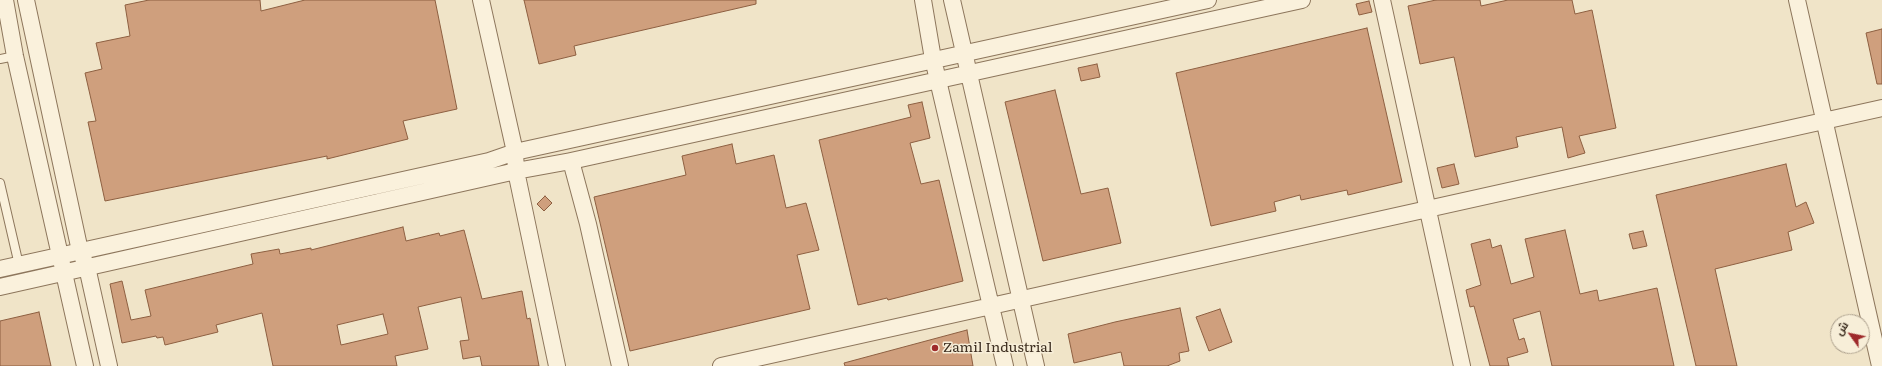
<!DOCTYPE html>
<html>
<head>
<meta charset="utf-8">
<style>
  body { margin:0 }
  #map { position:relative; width:1882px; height:366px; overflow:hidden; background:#f0e4c8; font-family:Literata,Cairo,serif }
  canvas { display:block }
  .north { position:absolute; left:1830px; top:314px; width:40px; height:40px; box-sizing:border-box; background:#f7eed8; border:1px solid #ada18e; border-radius:50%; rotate:303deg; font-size:11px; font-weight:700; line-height:16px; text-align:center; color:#3d2e20 }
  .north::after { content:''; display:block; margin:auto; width:14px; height:18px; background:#9e2a2b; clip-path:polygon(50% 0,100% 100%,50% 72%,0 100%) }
</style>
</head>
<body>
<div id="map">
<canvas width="1882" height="366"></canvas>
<div class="north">ش</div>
</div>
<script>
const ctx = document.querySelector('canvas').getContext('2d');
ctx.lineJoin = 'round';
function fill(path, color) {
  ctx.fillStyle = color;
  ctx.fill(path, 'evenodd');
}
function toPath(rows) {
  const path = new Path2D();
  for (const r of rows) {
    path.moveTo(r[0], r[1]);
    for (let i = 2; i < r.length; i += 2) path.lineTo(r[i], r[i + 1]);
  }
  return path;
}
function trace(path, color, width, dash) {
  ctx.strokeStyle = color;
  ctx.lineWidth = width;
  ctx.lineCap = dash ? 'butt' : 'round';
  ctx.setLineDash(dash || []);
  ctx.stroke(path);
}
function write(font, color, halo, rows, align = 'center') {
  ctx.font = font + ' Literata,serif';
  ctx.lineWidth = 3;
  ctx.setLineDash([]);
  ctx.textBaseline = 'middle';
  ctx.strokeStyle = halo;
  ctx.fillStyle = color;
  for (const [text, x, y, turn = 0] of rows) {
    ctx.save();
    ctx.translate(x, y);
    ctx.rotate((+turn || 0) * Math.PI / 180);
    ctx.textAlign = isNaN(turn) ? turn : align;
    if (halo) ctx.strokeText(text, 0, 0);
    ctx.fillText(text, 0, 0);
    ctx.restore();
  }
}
const building = toPath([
  [149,0,260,0,261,11,305,0,435,0,457,109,403,121,408,139,327,159,327,156,105,201,88,122,96,121,85,73,102,69,96,43,130,36,125,5,149,0],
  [524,0,756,0,756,4,574,46,576,55,539,64,524,0],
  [1436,0,1480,0,1481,6,1508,0,1572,0,1575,14,1592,10,1616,128,1579,136,1585,153,1568,158,1562,127,1516,137,1518,147,1475,157,1454,57,1420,64,1408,6,1436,0],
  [1369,1,1372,12,1359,15,1356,4,1369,1],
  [1367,28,1402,182,1348,195,1347,190,1301,200,1300,195,1274,202,1276,211,1211,226,1176,73,1367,28],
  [1882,29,1882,84,1877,84,1866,33,1882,29],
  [1097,64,1100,77,1081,81,1078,68,1097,64],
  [1055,90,1081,194,1108,188,1121,243,1043,261,1005,102,1055,90],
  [922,102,930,138,910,143,921,184,939,180,963,281,888,300,887,298,858,305,819,140,911,117,908,105,922,102],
  [732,144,736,164,774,155,786,208,806,203,819,250,797,255,810,309,630,351,594,197,686,175,682,156,732,144],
  [1454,164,1459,184,1442,188,1437,168,1454,164],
  [1786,164,1796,207,1806,202,1814,223,1788,232,1792,250,1715,269,1737,366,1696,366,1656,195,1786,164],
  [545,196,552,203,544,211,537,204,545,196],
  [403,227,406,241,439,233,440,236,464,230,482,299,522,291,527,319,530,318,539,366,482,366,480,356,463,359,460,341,469,340,461,297,418,307,428,349,395,356,397,366,273,366,262,313,216,325,218,332,165,345,163,337,157,338,156,336,122,343,110,284,122,281,131,320,151,316,145,290,253,264,251,254,279,249,280,254,311,248,311,250,403,227],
  [383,314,388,334,341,345,337,325,383,314],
  [1565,230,1580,294,1597,290,1599,301,1657,288,1674,366,1552,366,1540,311,1513,319,1519,340,1524,338,1528,352,1507,358,1509,366,1490,366,1474,306,1470,307,1466,290,1481,285,1471,244,1490,239,1492,248,1501,245,1511,284,1534,277,1525,239,1565,230],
  [1643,231,1647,246,1633,249,1629,234,1643,231],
  [1180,308,1189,351,1179,353,1180,361,1167,366,1124,366,1121,352,1074,363,1068,334,1115,322,1180,308],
  [1220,309,1232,342,1209,351,1196,317,1220,309],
  [39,312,51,366,0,366,0,321,39,312],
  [967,330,973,366,845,366,844,363,967,330]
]);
const lane = toPath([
  [0,59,15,56],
  [0,183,19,265]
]);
const street = toPath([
  [5,0,15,56,85,366],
  [26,0,80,251,87,267,109,366],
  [481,0,515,152,516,171,557,366],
  [923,0,933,59,1005,366],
  [952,0,1036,366],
  [1382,0,1462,366],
  [1797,0,1880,366],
  [571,161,588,224,620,366],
  [0,269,489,161,515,152,1208,0],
  [0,287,516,171,571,161,1302,0],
  [721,366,1882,108]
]);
const markers = [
  [935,348,4,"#9e2a2b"]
];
const poiNames = [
  ["Zamil Industrial",943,348]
];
fill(building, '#cf9f7d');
trace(building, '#8d5f41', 1);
trace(lane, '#8d765c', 10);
trace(street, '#8d765c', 18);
trace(lane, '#faf1dc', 8);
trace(street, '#faf1dc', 16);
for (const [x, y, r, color] of markers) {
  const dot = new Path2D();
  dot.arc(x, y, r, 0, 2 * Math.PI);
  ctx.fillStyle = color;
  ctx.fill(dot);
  trace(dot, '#f7eed8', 1.5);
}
write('14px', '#3d2e20', '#f7eed8', poiNames, 'left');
</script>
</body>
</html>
